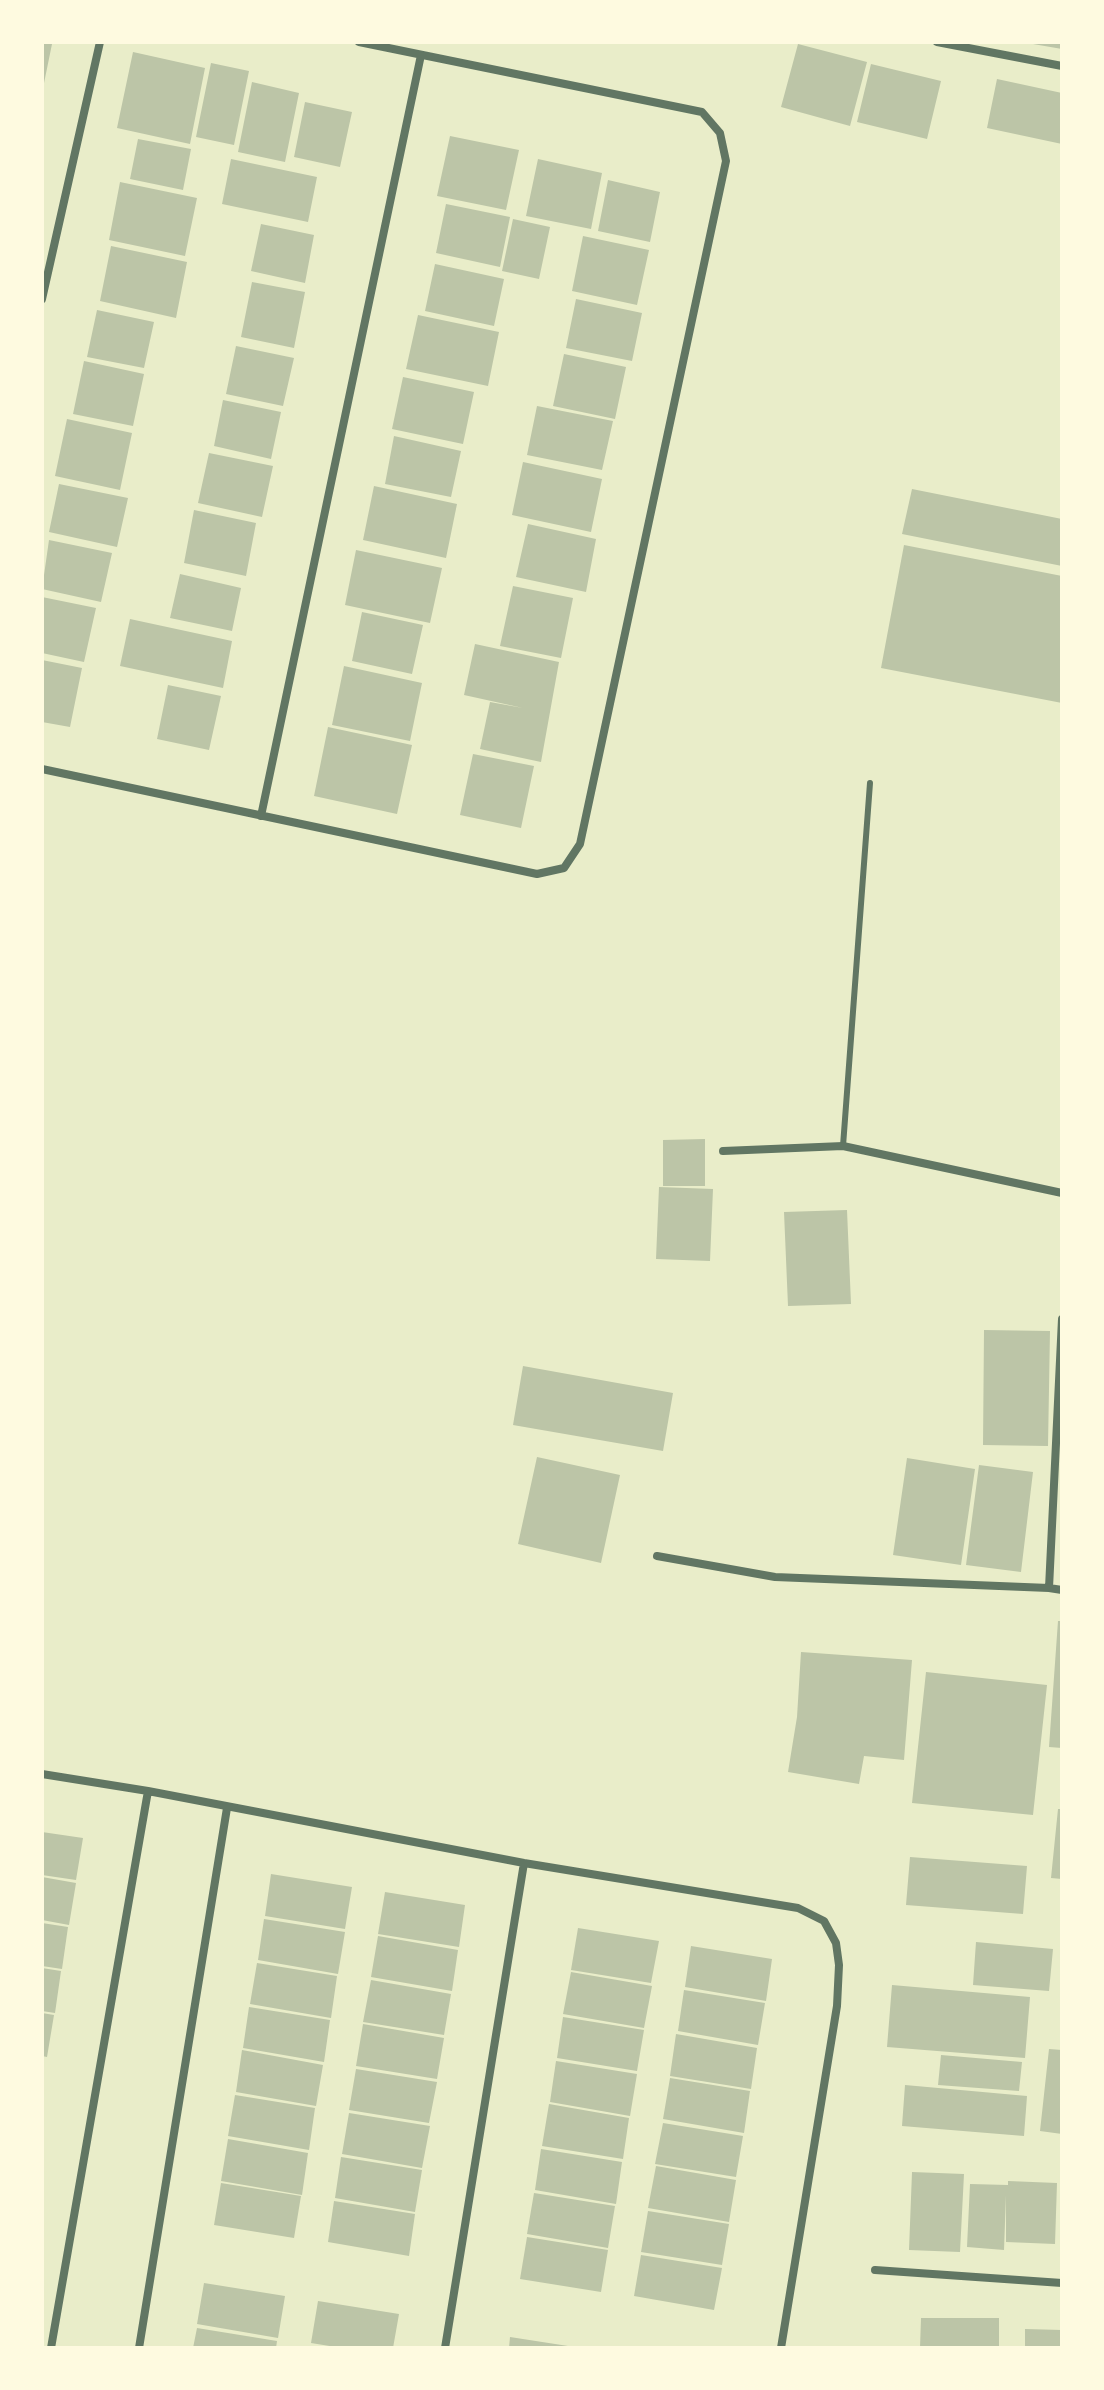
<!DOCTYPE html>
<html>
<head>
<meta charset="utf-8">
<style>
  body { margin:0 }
  #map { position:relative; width:1104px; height:2390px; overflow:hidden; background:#e9edc9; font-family:Signika,sans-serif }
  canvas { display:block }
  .frame { position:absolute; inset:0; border:44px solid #fefae0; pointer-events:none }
</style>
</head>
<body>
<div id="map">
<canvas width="1104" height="2390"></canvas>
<div class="frame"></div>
</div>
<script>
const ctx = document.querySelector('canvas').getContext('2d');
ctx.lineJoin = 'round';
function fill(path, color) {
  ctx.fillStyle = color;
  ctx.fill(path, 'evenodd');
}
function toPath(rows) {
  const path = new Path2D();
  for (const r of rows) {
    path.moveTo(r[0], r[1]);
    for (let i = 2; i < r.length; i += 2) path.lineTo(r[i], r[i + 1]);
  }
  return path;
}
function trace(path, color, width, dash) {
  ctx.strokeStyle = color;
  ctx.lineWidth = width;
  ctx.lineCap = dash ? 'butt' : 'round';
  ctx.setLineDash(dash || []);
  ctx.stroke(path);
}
const building = toPath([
  [42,42,52,44,43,88,42,88],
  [1033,42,1062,42,1062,49,1033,44],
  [798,44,867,62,850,126,781,107],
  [133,52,205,68,190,144,117,128],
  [211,63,249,71,234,145,196,137],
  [871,64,941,81,927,139,857,122],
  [997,79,1062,93,1062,144,987,128],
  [252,82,299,93,285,162,238,152],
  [305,102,352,112,340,167,294,157],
  [450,136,519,150,506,210,437,196],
  [138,139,191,149,183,190,130,179],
  [231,159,317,177,308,222,222,204],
  [538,159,602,173,591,229,526,216],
  [608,180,660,192,650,242,598,231],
  [120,182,197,198,185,256,109,240],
  [446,204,510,217,500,267,436,253],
  [513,219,550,227,539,279,502,271],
  [261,224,314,235,305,283,251,271],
  [583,236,649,250,637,305,572,291],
  [111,246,187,262,176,318,100,301],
  [435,264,504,279,494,326,425,311],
  [252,282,305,292,294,348,241,337],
  [576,299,642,313,632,361,566,348],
  [97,310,154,322,144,368,87,357],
  [418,315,499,332,488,386,406,369],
  [236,346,294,358,283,406,226,394],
  [564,354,626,367,615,419,553,406],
  [84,361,144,374,133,426,73,414],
  [403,377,474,392,463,444,392,429],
  [223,400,281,412,271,459,214,446],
  [537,406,613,421,602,470,527,455],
  [67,419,132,433,120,490,55,476],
  [394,436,461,451,451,497,385,484],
  [209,453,273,466,262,517,198,503],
  [523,462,602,479,591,532,512,515],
  [59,484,128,498,117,547,49,532],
  [374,486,457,504,446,558,363,540],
  [912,489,1062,519,1062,566,902,534],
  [194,510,256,523,246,576,184,563],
  [528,524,596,539,586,592,516,577],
  [49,540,112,553,101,602,42,589],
  [904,545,1062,576,1062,703,881,668],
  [356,550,442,568,430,623,345,605],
  [180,574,241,588,232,631,170,618],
  [513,586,573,598,561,658,500,646],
  [42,597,96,608,84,662,42,653],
  [362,612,423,625,412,674,352,661],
  [130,619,232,641,223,688,120,666],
  [475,644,559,662,541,762,480,749,490,702,523,708,464,695],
  [42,660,82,668,70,727,42,722],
  [344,666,422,683,410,741,332,725],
  [168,685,221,696,209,750,157,739],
  [328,727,412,745,397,814,314,796],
  [473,754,534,766,521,828,460,815],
  [705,1139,705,1186,663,1186,663,1140],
  [659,1187,713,1189,710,1261,656,1259],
  [847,1210,851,1304,788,1306,784,1212],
  [984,1330,1050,1331,1048,1446,983,1445],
  [523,1366,673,1393,663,1451,513,1425],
  [537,1457,620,1475,601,1563,518,1544],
  [907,1458,975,1469,961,1565,893,1555],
  [979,1465,1033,1472,1021,1572,966,1565],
  [1058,1621,1062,1621,1062,1748,1049,1747],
  [801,1652,912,1660,904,1760,864,1756,859,1784,788,1772,797,1717],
  [926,1672,1047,1685,1033,1815,912,1803],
  [1058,1809,1062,1809,1062,1879,1051,1878],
  [42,1832,83,1838,76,1880,42,1875],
  [910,1857,1027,1866,1023,1914,906,1905],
  [271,1874,352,1887,345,1929,265,1916],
  [42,1877,76,1883,69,1925,42,1920],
  [385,1892,465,1905,459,1947,378,1934],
  [264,1919,345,1932,338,1974,258,1960],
  [42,1923,68,1927,62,1969,42,1966],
  [578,1928,659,1941,651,1983,571,1970],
  [378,1936,458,1950,452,1991,371,1977],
  [976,1942,1053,1949,1049,1991,973,1985],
  [691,1946,772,1959,766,2001,685,1987],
  [257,1963,337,1976,331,2018,250,2004],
  [42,1968,61,1971,55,2013,42,2011],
  [571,1972,652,1986,644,2028,563,2014],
  [371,1980,451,1994,444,2035,363,2022],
  [892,1985,1030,1997,1025,2058,887,2047],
  [684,1990,765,2003,758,2045,678,2031],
  [249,2007,330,2020,324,2062,243,2048],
  [42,2013,54,2015,47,2057,42,2056],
  [563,2017,644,2030,637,2071,557,2058],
  [363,2024,444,2038,437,2079,356,2066],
  [676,2034,757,2048,751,2089,670,2076],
  [1049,2049,1062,2050,1062,2134,1040,2131],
  [242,2050,323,2065,316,2106,236,2092],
  [941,2055,1022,2062,1019,2091,938,2085],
  [556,2061,637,2074,630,2116,550,2102],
  [356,2069,437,2082,429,2123,349,2110],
  [670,2078,750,2091,744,2133,663,2119],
  [905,2085,1027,2096,1024,2136,902,2126],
  [235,2095,315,2108,309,2150,228,2136],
  [549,2104,629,2118,623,2159,542,2146],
  [349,2113,430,2126,422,2168,342,2154],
  [663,2123,743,2136,736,2177,655,2164],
  [228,2139,308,2153,302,2195,221,2181],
  [541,2149,622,2162,616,2204,535,2190],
  [341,2157,422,2170,415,2212,335,2198],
  [656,2166,736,2180,729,2222,648,2208],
  [912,2172,964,2174,960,2252,909,2250],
  [1008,2181,1057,2183,1055,2244,1006,2242,1006,2195,1004,2250,967,2247,970,2184,1008,2185],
  [221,2183,301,2196,294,2238,214,2225],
  [534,2193,615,2206,608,2248,527,2234],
  [334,2201,415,2214,409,2256,328,2242],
  [648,2211,729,2224,722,2265,641,2252],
  [527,2237,608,2250,601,2292,520,2279],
  [641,2255,722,2268,714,2310,634,2296],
  [204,2283,285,2296,278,2338,197,2324],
  [318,2301,399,2314,393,2348,342,2348,311,2343],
  [921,2318,999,2318,999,2348,920,2348],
  [197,2328,277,2341,276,2348,193,2348],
  [1025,2329,1062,2330,1062,2348,1025,2348],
  [510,2337,568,2346,568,2348,509,2348]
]);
const service = toPath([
  [843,1146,870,783]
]);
const minor = toPath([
  [937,42,1062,66],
  [42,299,100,42],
  [42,769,537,874,564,868,580,844,726,161,720,133,702,112,359,42],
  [261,816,421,55],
  [723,1151,843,1146,1062,1193],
  [657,1556,775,1577,1049,1588,1062,1319],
  [1049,1588,1062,1590],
  [42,1774,148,1791,524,1863,798,1908,824,1921,836,1943,839,1965,837,2006,781,2348],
  [875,2270,1062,2283],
  [51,2348,148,1791],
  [139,2348,227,1808],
  [445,2348,524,1863]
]);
fill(building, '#bcc5a7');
trace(service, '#617663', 6);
trace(minor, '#617663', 8);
</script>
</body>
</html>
